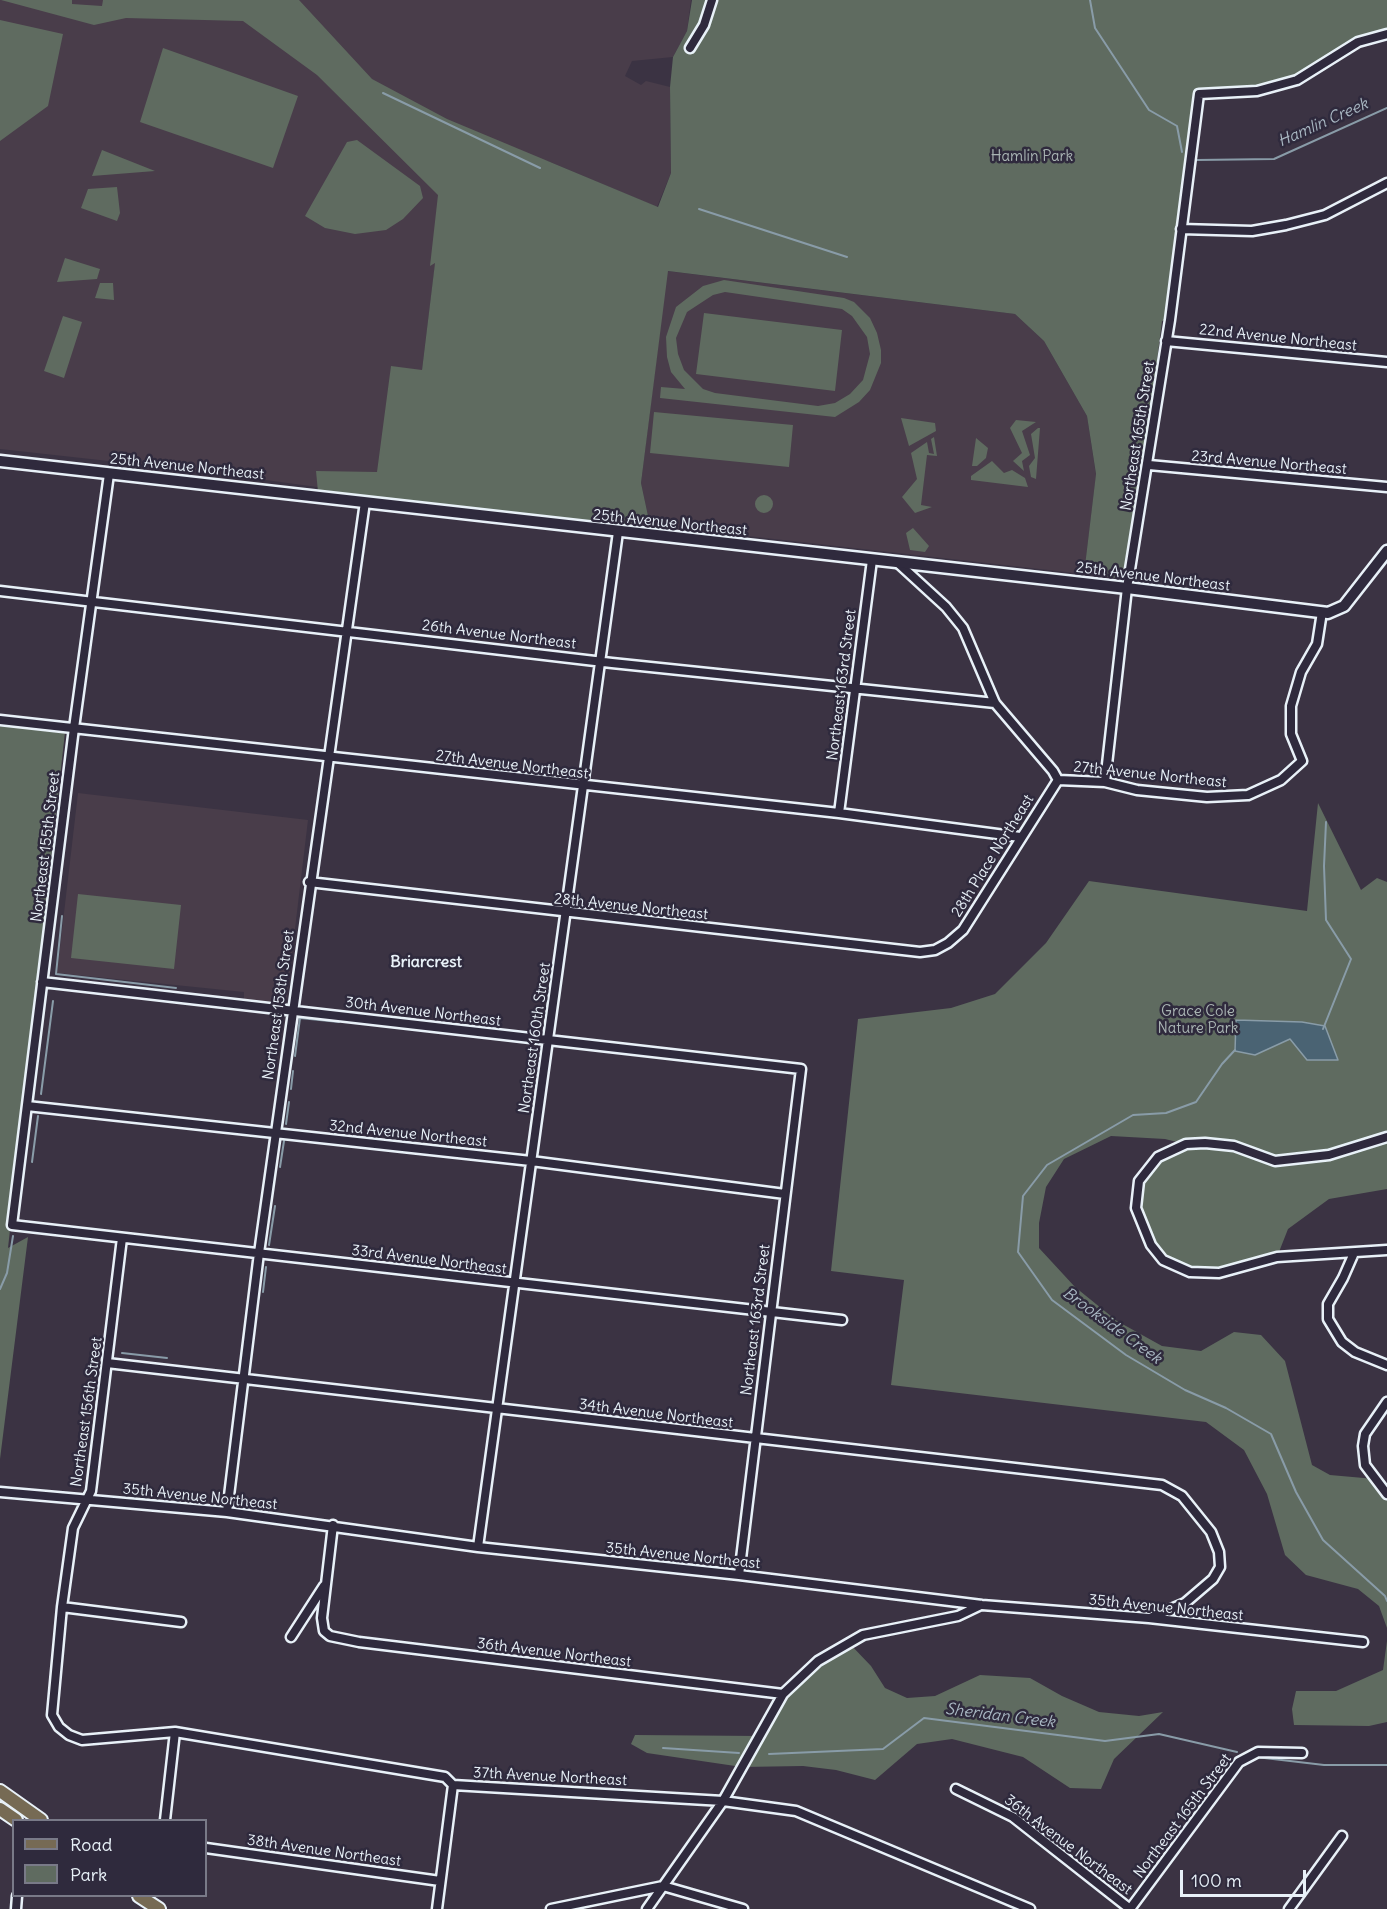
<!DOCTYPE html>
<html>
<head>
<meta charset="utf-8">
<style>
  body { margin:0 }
  #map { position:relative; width:1387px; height:1909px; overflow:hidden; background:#3b3343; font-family:Delius,sans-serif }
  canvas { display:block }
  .legend { position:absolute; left:12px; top:1819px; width:195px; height:78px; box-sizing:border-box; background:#2f2a3d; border:2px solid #797a88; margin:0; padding:8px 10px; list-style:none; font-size:18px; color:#e8f1f8 }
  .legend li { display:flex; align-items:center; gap:12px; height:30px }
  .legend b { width:30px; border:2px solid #797a88 }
  .scale { position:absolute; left:1180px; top:1870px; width:126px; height:27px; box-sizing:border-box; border:3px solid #e8f1f8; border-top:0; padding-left:8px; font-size:18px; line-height:21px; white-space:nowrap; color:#e8f1f8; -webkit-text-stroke:4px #2f2a3d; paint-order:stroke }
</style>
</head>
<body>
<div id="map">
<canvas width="1387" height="1909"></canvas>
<ul class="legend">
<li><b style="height:8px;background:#766a54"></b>Road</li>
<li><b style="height:16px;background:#5f6b60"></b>Park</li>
</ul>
<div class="scale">100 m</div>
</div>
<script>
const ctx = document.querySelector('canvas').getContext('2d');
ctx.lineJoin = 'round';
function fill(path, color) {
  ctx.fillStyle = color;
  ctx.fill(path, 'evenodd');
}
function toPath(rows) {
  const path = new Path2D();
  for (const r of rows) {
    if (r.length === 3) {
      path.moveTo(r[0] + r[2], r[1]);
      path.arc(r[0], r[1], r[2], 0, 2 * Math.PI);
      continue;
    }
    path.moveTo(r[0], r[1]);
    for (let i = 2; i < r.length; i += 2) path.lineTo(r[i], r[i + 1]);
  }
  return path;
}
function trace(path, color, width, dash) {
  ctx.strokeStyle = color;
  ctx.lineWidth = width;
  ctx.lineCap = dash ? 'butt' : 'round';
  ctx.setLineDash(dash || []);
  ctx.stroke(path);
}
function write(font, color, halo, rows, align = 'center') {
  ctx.font = font + ' Delius,sans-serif';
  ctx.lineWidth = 5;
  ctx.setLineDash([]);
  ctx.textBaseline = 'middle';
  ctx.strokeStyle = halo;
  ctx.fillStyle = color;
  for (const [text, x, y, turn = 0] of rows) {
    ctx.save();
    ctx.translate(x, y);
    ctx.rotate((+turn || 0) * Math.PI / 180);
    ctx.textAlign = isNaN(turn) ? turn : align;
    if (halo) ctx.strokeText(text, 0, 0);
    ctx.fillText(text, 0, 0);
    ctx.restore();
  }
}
const built = toPath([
  [0,0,691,0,687,31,673,57,632,61,625,76,641,85,646,81,670,87,671,173,657,207,550,162,451,136,406,499,199,471,0,449],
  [667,271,1015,314,1044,341,1087,416,1096,475,1084,574,650,525,641,483],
  [78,793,308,820,286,1004,244,999,244,992,57,973]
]);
const green = toPath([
  [1,0,72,0,72,4,102,6,103,0,299,0,372,79,447,119,658,207,671,173,670,87,673,57,687,31,692,0,1387,0,1387,35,1358,42,1294,81,1199,96,1170,320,1162,321,1144,465,1126,579,1084,574,1096,474,1087,416,1044,341,1015,314,668,271,641,483,650,525,630,523,628,533,536,523,422,502,318,492,316,471,377,472,391,366,422,370,435,263,430,266,438,195,317,75,243,21,126,18,94,25],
  [0,20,63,34,48,106,0,141],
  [163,48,298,96,273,168,140,122],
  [357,140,420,186,423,198,403,219,386,230,355,234,325,228,305,216,347,142],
  [102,150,155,171,92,176],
  [117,187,120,213,117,221,81,208,88,189],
  [65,258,100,269,97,279,57,282],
  [724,280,844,298,854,302,870,318,877,333,881,350,881,363,870,390,859,402,835,417,660,398,661,387,685,389,671,372,667,357,666,337,676,307,703,286],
  [725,292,842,309,852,316,867,337,870,354,863,380,850,394,835,403,818,406,715,393,703,389,684,370,678,354,676,338,687,312,713,295],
  [100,283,113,283,114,300,95,298],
  [704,313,842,330,835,391,696,374],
  [63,316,82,322,64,378,44,371],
  [654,412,793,425,789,467,650,453],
  [901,418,935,423,936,431,909,446],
  [1016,420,1036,422,1022,431,1030,455,1022,461,1024,471,1013,461,1022,453,1010,428],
  [1038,428,1040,428,1036,479,1031,477,1029,466,1035,458,1031,434],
  [934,437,937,456,927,455,921,505,932,507,915,513,902,497,917,479,911,453,927,442,929,453,934,454,931,439],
  [976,438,988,448,986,458,977,466,972,466],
  [992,461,1004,473,1012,470,1025,478,1028,487,971,480,971,476],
  [764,504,9],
  [913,528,929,546,925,552,910,550,906,533],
  [0,724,65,732,8,1248,28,1237,0,1459],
  [1318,803,1361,890,1377,878,1387,882,1387,1189,1329,1199,1288,1229,1277,1257,1219,1273,1190,1272,1163,1260,1136,1208,1139,1181,1158,1157,1185,1144,1165,1139,1111,1136,1064,1159,1046,1187,1039,1223,1039,1248,1075,1287,1117,1321,1162,1346,1201,1351,1234,1332,1261,1335,1285,1361,1312,1465,1330,1475,1375,1479,1387,1494,1387,1628,1379,1606,1358,1589,1306,1575,1285,1555,1267,1494,1244,1450,1206,1422,891,1385,904,1280,831,1271,858,1019,951,1008,995,994,1046,943,1089,881,1307,911],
  [78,894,181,905,174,969,71,958],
  [1387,1641,1387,1722,1369,1726,1294,1725,1292,1709,1296,1691,1336,1691,1383,1670],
  [849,1643,871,1666,885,1688,907,1698,935,1696,980,1675,1030,1678,1062,1696,1099,1712,1139,1716,1163,1712,1114,1759,1101,1789,1070,1788,1023,1757,952,1739,917,1744,875,1780,836,1770,803,1766,742,1767,647,1753,631,1744,635,1735,760,1736,783,1694,818,1661]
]);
const water = toPath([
  [1236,1020,1302,1022,1325,1026,1338,1060,1307,1060,1290,1039,1255,1055,1235,1051,1236,1020]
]);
const stream = toPath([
  [1090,0,1095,28,1149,110,1177,126,1182,152],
  [383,93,540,168],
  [1197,160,1274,159,1387,108],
  [699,209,847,257],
  [62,916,56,974,176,988],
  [1323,1029,1351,959,1326,920,1324,866,1326,822],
  [1235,1050,1222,1064,1196,1102,1166,1113,1133,1115,1047,1165,1023,1196,1018,1252,1052,1300,1126,1355,1185,1390,1226,1408,1271,1434,1296,1492,1323,1540,1385,1596,1387,1601],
  [295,1056,300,1018,339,1022],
  [291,1089,293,1071],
  [41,1094,53,1001],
  [286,1124,289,1102],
  [32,1162,38,1116],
  [280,1167,284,1141],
  [269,1245,275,1206],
  [0,1289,7,1273,13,1236],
  [263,1292,266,1267],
  [122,1353,167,1358],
  [663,1748,739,1753],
  [769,1754,883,1749,924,1718,1105,1741,1159,1734,1237,1752],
  [1256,1757,1324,1765,1387,1765]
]);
const minor = toPath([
  [690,48,704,25,712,0],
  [1181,229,1252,231,1286,225,1325,215,1387,183],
  [1166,341,1387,362],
  [1149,465,1387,487],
  [109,474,74,728,12,1225,842,1320],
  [898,563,946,607,963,628,995,703,1053,771,1058,780],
  [0,591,612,663,995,703],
  [0,720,839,813,1020,837],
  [1058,780,1105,782,1137,790,1207,797,1248,795,1281,780,1302,761,1291,734,1291,706,1301,672,1317,644,1322,612],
  [1105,782,1127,588,1170,320,1199,94,1257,91,1297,80,1358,42,1387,34],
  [839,813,872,560],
  [309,882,920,952,935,950,948,943,963,930,1058,780],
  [42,982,801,1069,739,1575],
  [27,1106,531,1161,785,1194],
  [1387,1137,1329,1155,1275,1161,1234,1146,1205,1143,1186,1144,1158,1157,1139,1181,1136,1208,1151,1245,1163,1260,1190,1272,1219,1273,1277,1257,1387,1250],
  [122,1238,91,1491,73,1528,62,1607,52,1715,59,1727,69,1735,82,1740,175,1732,445,1777,453,1785,723,1801,796,1811,1030,1909],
  [1354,1253,1343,1278,1328,1304,1328,1319,1342,1342,1355,1352,1387,1365],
  [107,1363,1162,1485,1182,1496,1211,1532,1219,1552,1220,1567,1213,1579,1185,1603,1150,1618],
  [1387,1402,1365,1434,1363,1446,1365,1465,1387,1494],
  [0,1492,227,1512,478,1547,739,1575,982,1605,1149,1618,1363,1642],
  [227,1512,259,1253,365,502],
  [333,1525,322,1618,324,1631,330,1636,359,1642,783,1694],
  [478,1547,618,532],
  [62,1607,181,1622],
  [291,1637,324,1586],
  [956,1789,1013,1817,1130,1909],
  [165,1820,175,1732],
  [206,1848,440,1881],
  [16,1909,17,1896],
  [437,1909,453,1785],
  [551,1909,663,1886,743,1909],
  [647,1909,723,1801,783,1694,818,1661,863,1635,958,1616,981,1605],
  [1130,1909,1239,1762,1258,1752,1302,1753],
  [1289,1909,1342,1836]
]);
const tertiary = toPath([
  [0,461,1127,588,1328,613,1344,606,1387,551]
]);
const primary = toPath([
  [0,1791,41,1820],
  [0,1809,16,1820],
  [139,1896,159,1909]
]);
const parkNames = [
  ["Hamlin Park",1032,157],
  ["Grace Cole",1198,1012],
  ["Nature Park",1198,1029]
];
const streetNames = [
  ["22nd Avenue Northeast",1278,338,6],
  ["Northeast 165th Street",1138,436,-81],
  ["23rd Avenue Northeast",1269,463,5],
  ["25th Avenue Northeast",187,467,6],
  ["25th Avenue Northeast",670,523,6],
  ["25th Avenue Northeast",1153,577,7],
  ["26th Avenue Northeast",499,635,7],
  ["Northeast 163rd Street",842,685,-83],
  ["27th Avenue Northeast",512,765,7],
  ["27th Avenue Northeast",1150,775,6],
  ["Northeast 155th Street",46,847,-83],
  ["28th Place Northeast",993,856,-58],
  ["28th Avenue Northeast",631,907,6],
  ["Northeast 158th Street",279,1005,-82],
  ["30th Avenue Northeast",423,1012,7],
  ["Northeast 160th Street",535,1038,-82],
  ["32nd Avenue Northeast",408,1134,6],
  ["33rd Avenue Northeast",429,1260,7],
  ["Northeast 163rd Street",756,1320,-83],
  ["Northeast 156th Street",87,1412,-82],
  ["34th Avenue Northeast",656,1414,7],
  ["35th Avenue Northeast",200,1497,6],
  ["35th Avenue Northeast",683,1556,6],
  ["35th Avenue Northeast",1166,1608,6],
  ["36th Avenue Northeast",554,1653,7],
  ["37th Avenue Northeast",550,1777,3],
  ["Northeast 165th Street",1183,1816,-53],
  ["36th Avenue Northeast",1068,1845,37],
  ["38th Avenue Northeast",324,1851,8]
];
const waterNames = [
  ["Hamlin Creek",1323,123,-24],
  ["Brookside Creek",1112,1326,36],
  ["Sheridan Creek",1000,1716,7]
];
const neighbourhoodNames = [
  ["Briarcrest",426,962]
];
fill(built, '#493d4a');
fill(green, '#5f6b60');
fill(water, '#4a6373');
trace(water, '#899ca8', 1.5);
trace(stream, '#899ca8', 2);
trace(minor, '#e8f1f8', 13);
trace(tertiary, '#e8f1f8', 15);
trace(primary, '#e8f1f8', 16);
trace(minor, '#2f2a3d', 8);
trace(tertiary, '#2f2a3d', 10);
trace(primary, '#766a54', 12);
write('15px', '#aab5b4', '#2f2a3d', parkNames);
write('15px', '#e8f1f8', '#2f2a3d', streetNames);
write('italic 16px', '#a9b8c3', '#2f2a3d', waterNames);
write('bold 16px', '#e8f1f8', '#2f2a3d', neighbourhoodNames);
</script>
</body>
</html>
